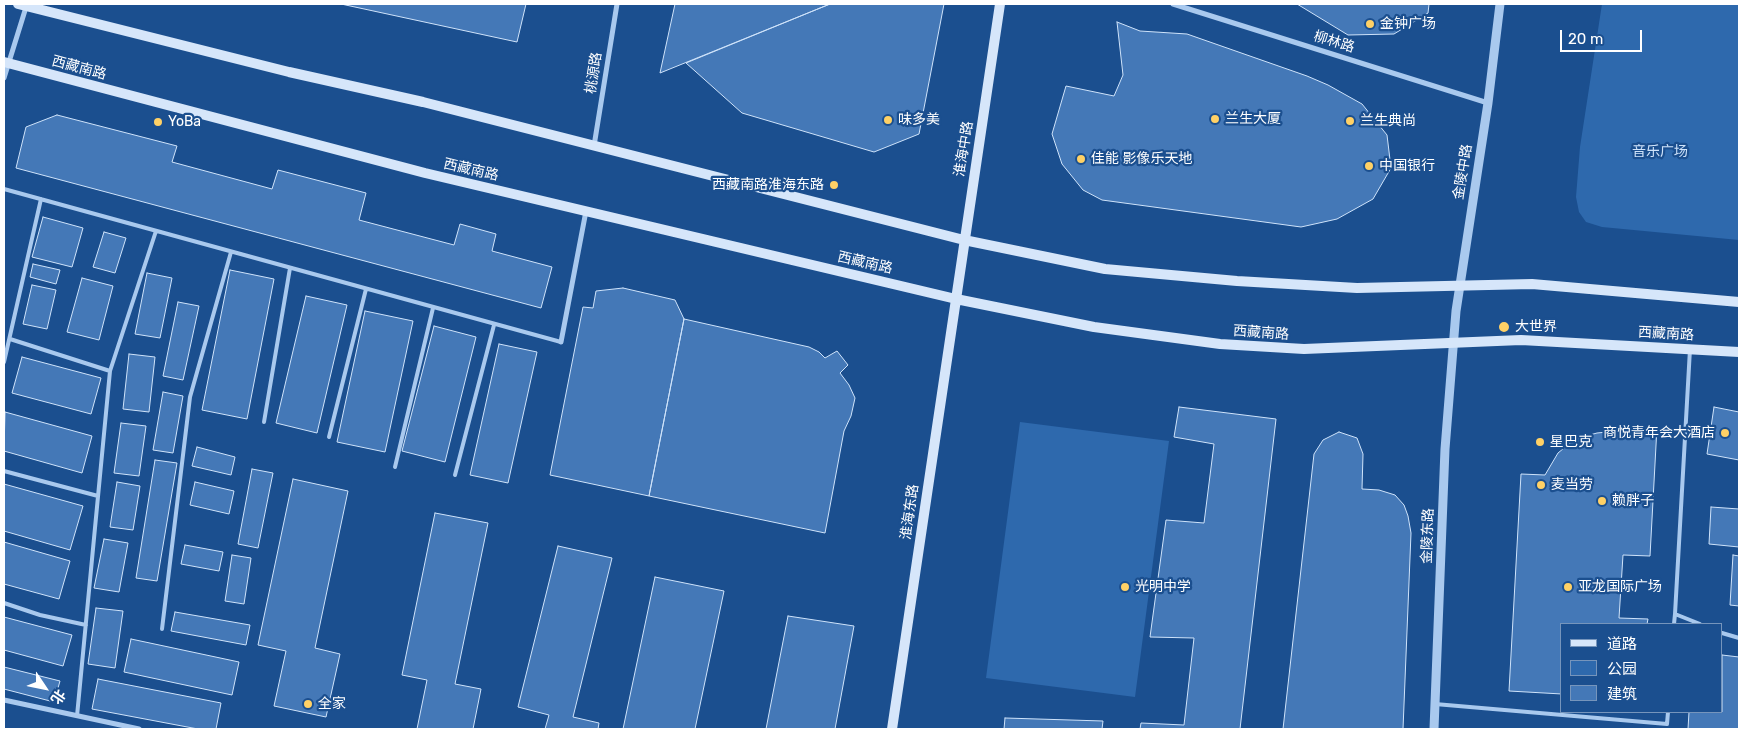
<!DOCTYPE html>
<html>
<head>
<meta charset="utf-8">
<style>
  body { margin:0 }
  #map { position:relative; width:1743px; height:733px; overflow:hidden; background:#1b4f8f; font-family:Rubik,"Noto Sans SC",sans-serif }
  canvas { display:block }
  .frame { position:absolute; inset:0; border:5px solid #fff; pointer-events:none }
  .legend { position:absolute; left:1560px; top:623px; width:162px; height:90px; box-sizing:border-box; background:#1b4f8f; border:1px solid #7695bc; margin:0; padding:6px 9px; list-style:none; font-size:15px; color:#fff }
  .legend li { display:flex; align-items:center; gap:10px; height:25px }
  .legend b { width:25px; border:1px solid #7695bc }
  .north { position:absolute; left:20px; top:663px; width:50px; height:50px; -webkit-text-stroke:4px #1b4f8f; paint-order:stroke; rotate:124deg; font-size:14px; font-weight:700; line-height:20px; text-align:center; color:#fff }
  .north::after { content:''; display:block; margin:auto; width:18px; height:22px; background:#fff; clip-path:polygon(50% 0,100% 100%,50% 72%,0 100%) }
  .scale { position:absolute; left:1560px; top:30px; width:82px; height:22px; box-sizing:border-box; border:2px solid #fff; border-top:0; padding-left:6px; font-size:15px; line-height:18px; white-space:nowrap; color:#fff; -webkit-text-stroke:4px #1b4f8f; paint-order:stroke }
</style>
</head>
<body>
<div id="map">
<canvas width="1743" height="733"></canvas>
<div class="frame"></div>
<ul class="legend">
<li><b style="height:6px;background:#d6e6fa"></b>道路</li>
<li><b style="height:14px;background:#2e69ad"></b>公园</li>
<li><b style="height:14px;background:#4478b7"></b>建筑</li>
</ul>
<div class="north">北</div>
<div class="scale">20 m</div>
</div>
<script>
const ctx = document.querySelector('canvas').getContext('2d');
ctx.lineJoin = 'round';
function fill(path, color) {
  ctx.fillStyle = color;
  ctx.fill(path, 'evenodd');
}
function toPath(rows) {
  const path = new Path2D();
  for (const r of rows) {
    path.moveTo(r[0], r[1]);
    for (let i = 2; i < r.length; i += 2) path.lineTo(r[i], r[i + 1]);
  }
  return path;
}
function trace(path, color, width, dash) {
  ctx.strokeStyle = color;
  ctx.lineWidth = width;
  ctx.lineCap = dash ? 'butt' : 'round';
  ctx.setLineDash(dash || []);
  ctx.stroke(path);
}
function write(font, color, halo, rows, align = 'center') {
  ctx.font = font + ' Rubik,"Noto Sans SC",sans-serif';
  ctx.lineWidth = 4.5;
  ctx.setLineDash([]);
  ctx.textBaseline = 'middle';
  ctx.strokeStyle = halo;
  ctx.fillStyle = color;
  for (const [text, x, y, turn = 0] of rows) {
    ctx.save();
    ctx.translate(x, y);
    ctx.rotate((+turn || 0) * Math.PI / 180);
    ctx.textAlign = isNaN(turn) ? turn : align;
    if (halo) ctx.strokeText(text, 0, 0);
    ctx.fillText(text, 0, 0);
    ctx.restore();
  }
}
const green = toPath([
  [1602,4,1739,4,1739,240,1602,227,1586,222,1579,212,1576,197,1580,147],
  [1020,422,1169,441,1135,697,986,678]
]);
const building = toPath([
  [341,4,526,4,517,42,341,4],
  [675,4,830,4,660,73,675,4],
  [830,4,944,4,919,134,874,152,742,113,686,63,830,4],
  [1297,4,1429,4,1428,13,1394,34,1348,35,1297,4],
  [1117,22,1140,31,1187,34,1307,76,1328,85,1362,104,1387,135,1391,168,1373,199,1337,219,1301,227,1102,200,1083,190,1062,164,1052,134,1066,86,1114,96,1123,75,1117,22],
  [57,115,177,146,172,162,272,189,278,170,366,193,359,220,454,245,460,224,496,234,492,251,552,267,541,308,16,168,26,127,57,115],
  [43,217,83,228,72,267,32,257,43,217],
  [104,232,126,238,115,273,93,267,104,232],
  [33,264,60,270,56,284,30,277,33,264],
  [230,270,274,279,247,419,202,410,230,270],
  [147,273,172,278,160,338,135,334,147,273],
  [82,278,113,286,99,340,67,332,82,278],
  [32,285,56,290,47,329,23,324,32,285],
  [623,288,675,300,684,319,649,496,550,475,583,307,593,308,596,291,623,288],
  [306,296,347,305,317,433,276,423,306,296],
  [178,302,199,306,183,380,163,376,178,302],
  [365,311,413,321,385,452,337,442,365,311],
  [684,319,809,347,819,352,825,358,837,351,848,365,840,373,849,385,855,398,851,416,844,431,825,533,649,496,684,319],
  [434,326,476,337,445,462,402,451,434,326],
  [499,344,537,352,508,483,470,475,499,344],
  [129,354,155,357,149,412,123,409,129,354],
  [22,357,101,378,91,414,12,393,22,357],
  [163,392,183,396,173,453,153,450,163,392],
  [1179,407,1276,419,1240,729,1140,729,1141,723,1184,725,1194,638,1150,637,1166,520,1204,523,1214,444,1174,437,1179,407],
  [1714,407,1739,412,1739,460,1707,454,1714,407],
  [5,412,92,436,82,473,4,451,5,412],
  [121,423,146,426,139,476,114,473,121,423],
  [1657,427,1650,556,1623,555,1619,618,1648,619,1647,624,1562,624,1562,694,1509,691,1521,474,1545,475,1558,453,1575,439,1597,433,1657,427],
  [1339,432,1357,438,1363,454,1362,489,1379,490,1395,495,1404,505,1408,516,1411,533,1403,729,1283,729,1314,454,1323,440,1339,432],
  [197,447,235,457,231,475,192,466,197,447],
  [155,460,177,463,157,581,136,578,155,460],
  [252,469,273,473,258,548,238,544,252,469],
  [293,479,348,491,315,648,340,654,326,717,274,706,286,651,258,645,293,479],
  [117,482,140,486,133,530,110,527,117,482],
  [195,482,234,491,229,514,190,505,195,482],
  [4,484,83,506,70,550,4,531,4,484],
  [1711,507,1739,509,1739,547,1709,544,1711,507],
  [435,513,488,523,455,684,481,689,473,729,417,729,427,680,402,675,435,513],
  [104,539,128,543,119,592,94,588,104,539],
  [4,542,70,561,59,599,4,584,4,542],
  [185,545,223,552,219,571,181,564,185,545],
  [558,546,612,558,573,717,599,723,598,729,545,729,549,715,518,707,558,546],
  [232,555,251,558,244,604,225,601,232,555],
  [1733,555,1739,556,1739,606,1730,605,1733,555],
  [655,577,724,591,695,729,623,729,655,577],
  [96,608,123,611,115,668,88,664,96,608],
  [175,612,250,625,246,645,171,631,175,612],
  [788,616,854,626,835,729,766,729,788,616],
  [4,617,72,635,63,666,4,650,4,617],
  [131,639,239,662,232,695,124,672,131,639],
  [1722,655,1739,657,1739,729,1688,729,1689,712,1722,712,1722,655],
  [4,667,60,681,54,702,4,689,4,667],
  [98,679,221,703,216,729,198,729,92,709,98,679],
  [1005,718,1103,721,1102,729,1004,729,1005,718]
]);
const service = toPath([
  [4,189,561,342],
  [10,339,110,371],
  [1690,349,1675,614,1700,624],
  [4,362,41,199],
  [264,422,290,268],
  [329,437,366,289],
  [395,467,433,308],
  [4,471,98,496],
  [455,475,494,325],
  [4,603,40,615,86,625],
  [1674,624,1675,614],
  [162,629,190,397,231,252],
  [1722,633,1739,638],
  [1435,704,1667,724,1668,712],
  [77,716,110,371,156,231]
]);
const minor = toPath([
  [1173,4,1488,103],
  [4,78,27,4],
  [594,146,617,4],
  [561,342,586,211],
  [4,700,139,729]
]);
const tertiary = toPath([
  [1434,729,1445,449,1456,311,1488,103,1500,4]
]);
const secondary = toPath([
  [18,4,289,72,423,102,964,240,1105,269,1237,281,1357,288,1532,284,1739,302],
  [4,62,425,173,956,299,1094,327,1220,344,1304,349,1521,340,1739,352],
  [892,729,1000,4]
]);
const markers = [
  [1370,24,5,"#ffd166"],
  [1215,119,5,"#ffd166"],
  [888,120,5,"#ffd166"],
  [1350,121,5,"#ffd166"],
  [158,122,5,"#ffd166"],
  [1081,159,5,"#ffd166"],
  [1369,166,5,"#ffd166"],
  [834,185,5,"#ffd166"],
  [1504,327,6,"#ffd166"],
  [1725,433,5,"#ffd166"],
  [1540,442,5,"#ffd166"],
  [1541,485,5,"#ffd166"],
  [1602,501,5,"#ffd166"],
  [1125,587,5,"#ffd166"],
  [1568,587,5,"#ffd166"],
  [308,704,5,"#ffd166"]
];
const poiNames = [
  ["金钟广场",1380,24],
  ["兰生大厦",1225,119],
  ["味多美",898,120],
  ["兰生典尚",1360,121],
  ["YoBa",168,122],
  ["佳能 影像乐天地",1091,159],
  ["中国银行",1379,166],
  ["西藏南路淮海东路",824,185,"right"],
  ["大世界",1515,327],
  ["商悦青年会大酒店",1715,433,"right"],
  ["星巴克",1550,442],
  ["麦当劳",1551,485],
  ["赖胖子",1612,501],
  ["光明中学",1135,587],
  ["亚龙国际广场",1578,587],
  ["全家",318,704]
];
const streetNames = [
  ["柳林路",1334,42,17],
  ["西藏南路",79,68,15],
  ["桃源路",594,73,-81],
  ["淮海中路",964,149,-81],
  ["西藏南路",471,170,13],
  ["金陵中路",1463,172,-81],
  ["西藏南路",865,263,13],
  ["西藏南路",1261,333,4],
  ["西藏南路",1666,334,3],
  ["淮海东路",910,512,-82],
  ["金陵东路",1428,536,-88]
];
const parkNames = [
  ["音乐广场",1660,152]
];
fill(green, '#2e69ad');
fill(building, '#4478b7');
trace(building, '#cfe3fa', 1);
trace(service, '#a9c9ee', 4);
trace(minor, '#a9c9ee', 5);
trace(tertiary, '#a9c9ee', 9);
trace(secondary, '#d6e6fa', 10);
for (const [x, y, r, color] of markers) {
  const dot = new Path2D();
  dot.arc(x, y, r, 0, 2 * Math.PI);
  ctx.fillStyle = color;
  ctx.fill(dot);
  trace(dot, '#1b4f8f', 2);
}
write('14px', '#fff', '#1b4f8f', poiNames, 'left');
write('14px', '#fff', '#1b4f8f', streetNames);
write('14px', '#cfe3fa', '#1b4f8f', parkNames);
</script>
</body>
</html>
